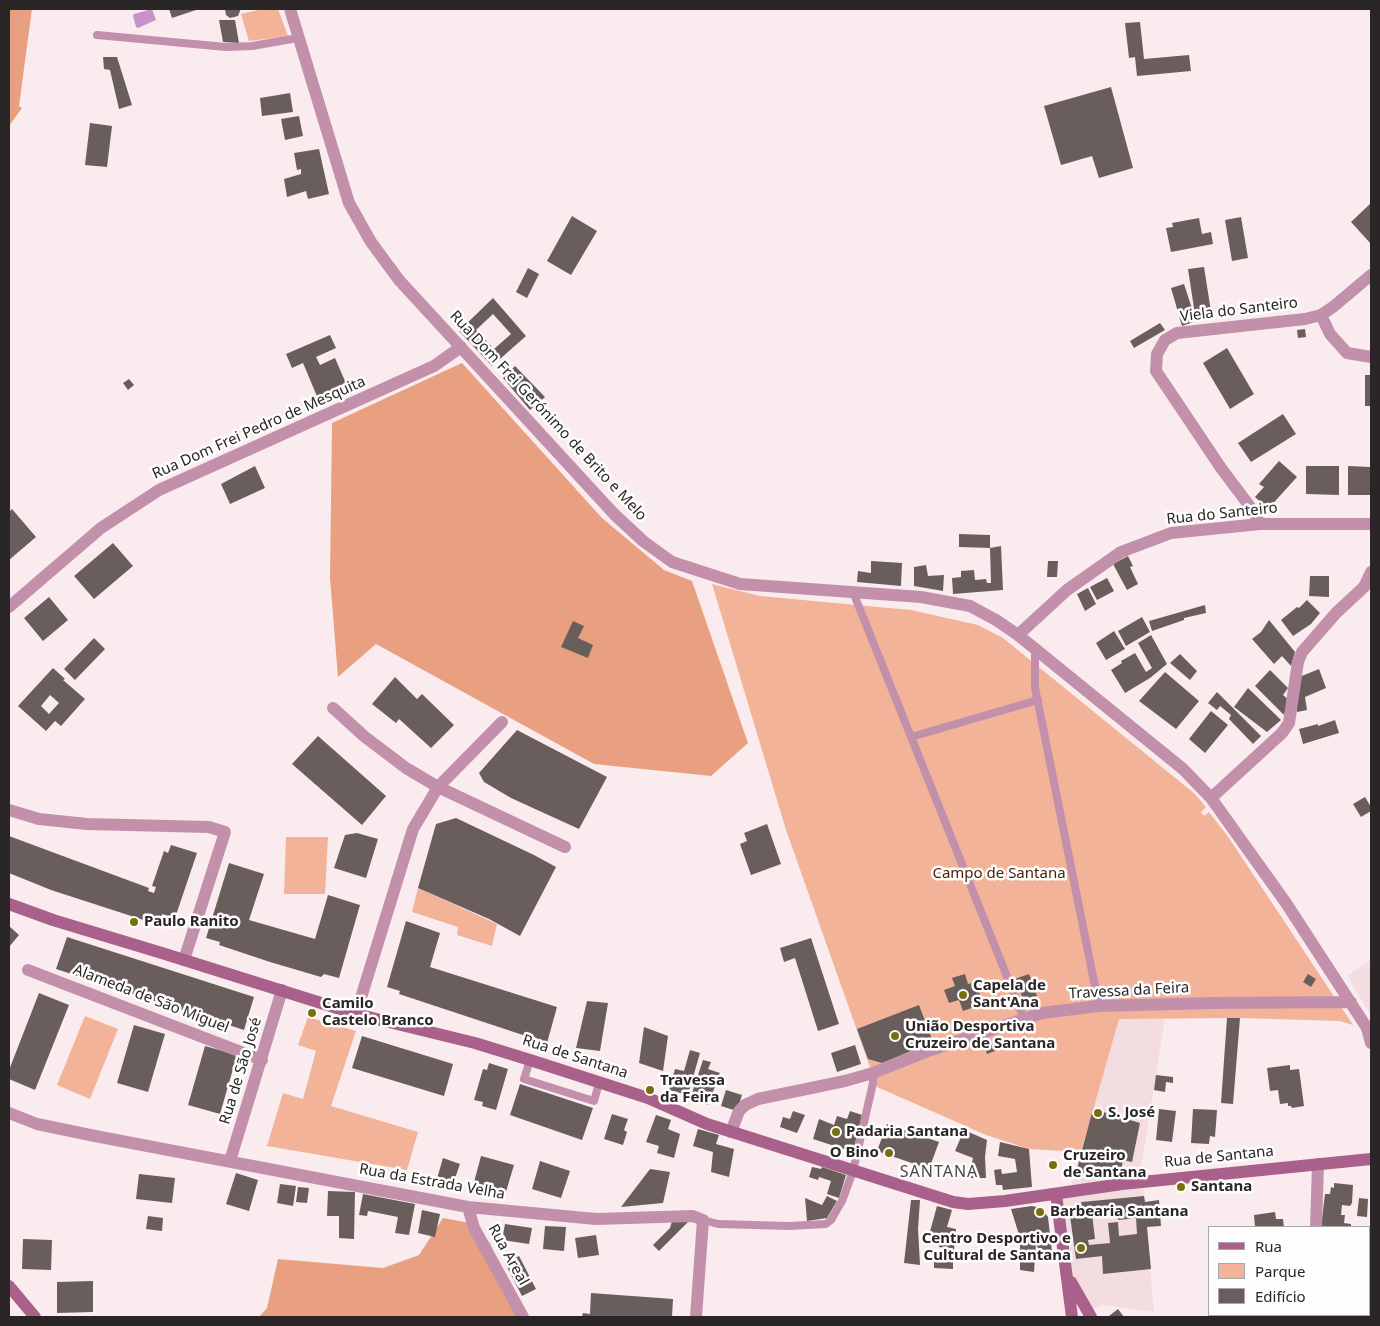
<!DOCTYPE html>
<html>
<head>
<meta charset="utf-8">
<style>
  body { margin:0 }
  #map { position:relative; width:1380px; height:1326px; overflow:hidden; background:#faecee; font-family:"Noto Sans",sans-serif }
  canvas { display:block }
  .frame { position:absolute; inset:0; border:10px solid #2a2526; pointer-events:none }
  .legend { position:absolute; left:1208px; top:1226px; width:162px; height:90px; box-sizing:border-box; background:#fdfdfd; border:1px solid #a9a7a7; margin:0; padding:6px 9px; list-style:none; font-size:15px; color:#2a2526 }
  .legend li { display:flex; align-items:center; gap:10px; height:25px }
  .legend b { width:25px; border:1px solid #a9a7a7 }
</style>
</head>
<body>
<div id="map">
<canvas width="1380" height="1326"></canvas>
<div class="frame"></div>
<ul class="legend">
<li><b style="height:6px;background:#a9618b"></b>Rua</li>
<li><b style="height:14px;background:#f2b398"></b>Parque</li>
<li><b style="height:14px;background:#6a5e5d"></b>Edifício</li>
</ul>
</div>
<script>
const ctx = document.querySelector('canvas').getContext('2d');
ctx.lineJoin = 'round';
function fill(path, color) {
  ctx.fillStyle = color;
  ctx.fill(path, 'evenodd');
}
function toPath(rows) {
  const path = new Path2D();
  for (const r of rows) {
    path.moveTo(r[0], r[1]);
    for (let i = 2; i < r.length; i += 2) path.lineTo(r[i], r[i + 1]);
  }
  return path;
}
function trace(path, color, width, dash) {
  ctx.strokeStyle = color;
  ctx.lineWidth = width;
  ctx.lineCap = dash ? 'butt' : 'round';
  ctx.setLineDash(dash || []);
  ctx.stroke(path);
}
function write(font, color, halo, rows, align = 'center') {
  ctx.font = font + ' "Noto Sans",sans-serif';
  ctx.lineWidth = 5;
  ctx.setLineDash([]);
  ctx.textBaseline = 'middle';
  ctx.strokeStyle = halo;
  ctx.fillStyle = color;
  for (const [text, x, y, turn = 0] of rows) {
    ctx.save();
    ctx.translate(x, y);
    ctx.rotate((+turn || 0) * Math.PI / 180);
    ctx.textAlign = isNaN(turn) ? turn : align;
    if (halo) ctx.strokeText(text, 0, 0);
    ctx.fillText(text, 0, 0);
    ctx.restore();
  }
}
const built = toPath([
  [1371,960,1371,1015,1347,976],
  [1165,1018,1141,1169,1143,1181,1070,1190,1118,1019],
  [1143,1184,1154,1312,1102,1305,1089,1311,1072,1279,1057,1195]
]);
const green = toPath([
  [263,9,278,9,288,36,249,41,241,14],
  [712,584,760,596,911,610,978,625,1003,638,1195,794,1206,807,1201,812,1204,816,1209,812,1229,838,1353,1025,1340,1021,1240,1018,1119,1019,1081,1152,1029,1149,986,1135,877,1087,786,830],
  [286,837,328,837,325,894,284,894],
  [418,888,497,924,492,946,457,935,458,927,412,912],
  [85,1016,118,1029,90,1099,57,1085],
  [308,1017,356,1031,331,1106,418,1132,407,1170,267,1146,283,1093,303,1099,316,1051,298,1045]
]);
const forest = toPath([
  [9,9,32,9,19,106,22,108,9,126],
  [462,363,602,518,664,570,692,581,748,743,711,776,594,764,376,644,338,677,330,578,332,423],
  [443,1218,470,1223,490,1243,515,1308,525,1317,259,1317,267,1308,278,1259,383,1268,419,1255]
]);
const water = toPath([
  [152,9,156,20,138,28,136,27,133,16,134,14]
]);
const building = toPath([
  [169,9,196,9,196,10,172,18],
  [225,9,240,9,240,11,238,16,230,18,226,15],
  [219,20,235,20,239,43,223,42],
  [1140,22,1144,59,1189,55,1191,71,1137,76,1135,57,1129,58,1125,23],
  [103,57,117,57,132,105,119,109,110,70,104,69],
  [1111,87,1133,168,1099,178,1092,156,1061,165,1044,106],
  [290,93,293,112,262,116,260,98],
  [299,116,303,136,285,140,281,119],
  [90,123,112,126,107,167,85,165],
  [319,149,329,194,308,199,306,191,287,197,284,179,301,174,301,169,297,170,294,153],
  [1371,203,1371,244,1351,222],
  [572,216,597,231,571,275,547,261],
  [1241,217,1248,258,1232,261,1225,220],
  [1199,218,1202,234,1211,232,1213,244,1171,252,1166,228,1173,227,1172,223],
  [1204,267,1212,318,1196,321,1182,326,1171,288,1184,284,1196,321,1188,269],
  [528,268,539,274,527,298,516,292],
  [493,298,526,336,492,366,459,331],
  [493,314,511,334,494,349,476,330],
  [1160,323,1165,330,1134,348,1130,341],
  [1305,329,1306,337,1298,338,1297,330],
  [330,335,336,348,316,357,320,365,335,358,348,388,319,401,303,363,292,368,286,354],
  [1227,348,1254,394,1230,409,1203,363],
  [515,366,545,397,530,410,503,378],
  [1365,375,1371,375,1371,406,1365,406],
  [129,379,134,385,128,390,123,383],
  [1283,414,1296,434,1251,462,1238,443],
  [1279,461,1297,477,1268,509,1255,497,1264,487,1259,484],
  [255,466,265,488,230,504,221,484],
  [1306,466,1339,466,1339,495,1306,494],
  [1348,466,1371,467,1371,495,1348,495],
  [12,509,36,537,9,560,9,512],
  [959,534,990,535,990,548,959,547],
  [113,543,133,566,94,599,74,576],
  [1001,546,1003,590,953,594,952,578,961,577,961,571,974,570,975,580,986,579,987,583,991,583,990,548],
  [1128,556,1133,566,1130,567,1138,584,1127,590,1113,564],
  [871,561,902,563,901,586,857,582,858,571,871,573],
  [1048,561,1058,561,1057,577,1047,577],
  [926,565,928,576,944,575,943,591,914,586,914,567],
  [1310,576,1329,576,1329,597,1309,596],
  [1107,578,1114,591,1097,600,1090,587],
  [1088,588,1096,604,1085,611,1077,594],
  [49,597,68,620,43,641,24,618],
  [1307,600,1320,613,1311,624,1293,636,1281,620,1297,607,1299,608],
  [1205,605,1206,613,1184,618,1184,620,1152,631,1149,621],
  [1142,617,1150,632,1126,646,1118,631],
  [1269,620,1295,652,1291,666,1282,656,1274,664,1252,639,1261,632],
  [573,621,584,626,578,638,593,645,588,658,561,647],
  [1114,631,1125,649,1106,660,1096,643],
  [1151,635,1167,664,1150,678,1125,693,1111,670,1122,663,1121,661,1135,653,1146,672,1152,668,1138,643],
  [94,638,105,649,75,680,64,669],
  [1180,654,1197,671,1190,680,1170,663],
  [53,668,65,679,63,680,85,699,61,726,55,721,46,731,18,706],
  [50,695,59,703,49,714,41,706],
  [1319,669,1326,688,1305,697,1307,710,1297,712,1297,678],
  [1270,670,1288,688,1283,695,1289,700,1284,715,1255,686],
  [1165,672,1199,701,1176,729,1139,701],
  [395,677,417,699,422,694,454,725,431,748,399,719,396,723,372,704],
  [1248,688,1281,720,1267,732,1234,707],
  [1217,692,1261,736,1253,744,1229,719,1231,715,1220,706,1217,710,1208,703],
  [1211,711,1228,725,1205,753,1189,739],
  [1335,720,1339,733,1303,744,1299,729,1318,724,1318,726],
  [517,730,607,777,579,829,511,798,484,782,479,773],
  [318,736,386,796,362,825,292,764],
  [1365,797,1371,807,1371,811,1361,817,1353,804],
  [456,818,534,855,556,867,520,936,489,919,418,888,436,824],
  [767,824,781,864,751,875,740,844,747,841,744,833],
  [357,833,378,839,366,878,334,868,345,835],
  [9,836,149,888,148,891,154,893,156,887,152,886,164,851,168,853,171,845,197,853,175,918,162,914,159,925,51,890,9,873],
  [229,863,264,874,249,920,315,939,328,895,360,905,339,978,324,974,321,977,270,962,219,945,220,942,206,938],
  [406,921,440,933,430,967,557,1007,547,1043,399,994,400,991,387,987],
  [9,926,19,935,9,947],
  [67,937,254,997,244,1030,56,969],
  [811,938,839,1024,818,1031,795,958,784,962,780,948],
  [965,974,968,984,976,982,983,1004,963,1011,959,1000,949,1003,944,990,955,986,952,978],
  [1029,974,1037,996,1024,1001,1015,979],
  [1308,974,1316,979,1311,987,1303,982],
  [39,993,69,1005,35,1090,9,1079,9,1070],
  [587,1001,608,1003,600,1051,576,1048],
  [919,1005,933,1042,882,1063,868,1059,857,1029],
  [1227,1018,1240,1018,1233,1104,1221,1103],
  [134,1025,165,1034,148,1092,117,1083],
  [644,1027,668,1036,663,1071,639,1063],
  [362,1036,453,1064,444,1096,352,1068],
  [993,1044,995,1051,987,1054,985,1047],
  [855,1045,861,1064,837,1072,831,1053],
  [205,1046,237,1055,220,1114,188,1105],
  [690,1050,700,1053,688,1095,669,1090,675,1069,684,1071],
  [703,1060,711,1062,708,1069,720,1073,708,1105,690,1099],
  [489,1063,508,1069,496,1110,482,1106,483,1102,474,1100,483,1069,487,1070],
  [1290,1065,1290,1070,1299,1069,1304,1106,1292,1108,1291,1106,1288,1106,1288,1103,1280,1104,1278,1090,1270,1091,1267,1068],
  [1156,1075,1173,1077,1173,1083,1166,1082,1165,1092,1154,1090],
  [520,1084,593,1108,582,1140,510,1115],
  [726,1090,742,1095,737,1111,721,1106],
  [1093,1109,1140,1123,1132,1162,1123,1160,1121,1171,1086,1175,1079,1170,1078,1165],
  [1159,1109,1176,1111,1172,1142,1156,1140],
  [1193,1109,1217,1110,1215,1137,1210,1136,1209,1144,1191,1143],
  [793,1111,805,1115,797,1133,780,1127,783,1117,790,1119],
  [850,1111,862,1115,853,1152,813,1139,819,1119,834,1125,837,1116,847,1119],
  [612,1114,628,1119,624,1130,627,1132,623,1145,604,1139],
  [656,1115,671,1120,668,1129,680,1134,674,1158,657,1153,659,1146,646,1142],
  [887,1124,939,1142,929,1169,877,1151],
  [698,1129,719,1135,716,1144,734,1149,729,1177,711,1172,713,1152,693,1146],
  [964,1130,987,1140,985,1157,986,1178,969,1178,973,1158,955,1151],
  [1000,1142,1029,1149,1032,1187,1003,1190,1002,1185,996,1185,994,1170,1001,1169,1002,1174,1017,1172,1015,1159,998,1156],
  [481,1156,514,1165,505,1195,473,1186],
  [443,1158,460,1164,452,1187,436,1182],
  [540,1161,570,1171,561,1198,532,1189],
  [812,1167,821,1169,822,1167,846,1175,839,1198,827,1194,831,1181,819,1177,818,1180,809,1177],
  [650,1169,670,1172,663,1203,621,1207],
  [236,1173,258,1180,249,1211,226,1204],
  [139,1174,175,1178,172,1203,136,1199],
  [1334,1183,1353,1185,1352,1203,1350,1206,1342,1205,1341,1215,1345,1215,1344,1223,1351,1224,1351,1227,1321,1227,1325,1194,1330,1194,1331,1187,1334,1188],
  [280,1184,296,1186,293,1206,277,1203],
  [298,1187,309,1188,307,1203,296,1202],
  [328,1191,355,1192,354,1239,339,1238,339,1216,327,1216],
  [363,1194,415,1204,409,1235,395,1233,398,1217,368,1211,367,1216,359,1215],
  [827,1196,837,1201,827,1218,807,1221,805,1198,822,1205],
  [1144,1196,1145,1202,1159,1200,1161,1226,1147,1227,1151,1269,1103,1274,1102,1256,1076,1259,1070,1216,1076,1205,1082,1202],
  [1117,1212,1118,1220,1136,1218,1137,1234,1119,1236,1118,1222,1108,1223,1110,1243,1089,1245,1088,1240,1095,1239,1092,1214],
  [1359,1198,1368,1199,1367,1217,1357,1216],
  [911,1200,920,1200,918,1229,920,1265,904,1263],
  [937,1206,952,1210,947,1227,956,1229,954,1250,939,1247,941,1238,929,1235],
  [1032,1206,1041,1208,1048,1217,1052,1252,1041,1254,1036,1244,1034,1272,1020,1270,1020,1238,1011,1209],
  [422,1210,440,1214,435,1237,418,1233],
  [1275,1212,1276,1219,1283,1219,1284,1227,1255,1227,1254,1215],
  [148,1216,163,1218,162,1231,146,1229],
  [673,1218,690,1220,659,1251,653,1245,670,1228],
  [505,1224,532,1228,529,1244,502,1240],
  [545,1226,566,1227,564,1251,543,1249],
  [596,1235,599,1255,578,1258,575,1238],
  [23,1239,52,1240,51,1270,22,1269],
  [934,1255,953,1256,953,1269,934,1268],
  [519,1256,536,1289,522,1296,505,1263],
  [1369,1271,1371,1272,1371,1293,1369,1293],
  [93,1281,93,1312,57,1313,57,1282],
  [591,1293,673,1299,672,1317,582,1317,583,1313,590,1314],
  [1118,1309,1124,1317,1110,1317,1109,1316],
  [1273,1315,1304,1315,1305,1317,1274,1317]
]);
const lane = toPath([
  [97,35,226,47,252,46,298,38],
  [853,592,1024,1019],
  [1035,651,1035,688,1099,1006],
  [911,737,1038,700],
  [530,1060,524,1079,594,1101,599,1083],
  [703,1220,718,1224,789,1226,826,1224,831,1220,842,1201,853,1171,873,1083,873,1073],
  [1314,1315,1315,1317]
]);
const street = toPath([
  [290,9,349,203,371,242,399,280,614,514,643,541,672,562,740,584,921,597,970,606,996,620,1018,635,1183,769,1211,798,1286,903,1367,1028,1371,1043],
  [1321,315,1330,334,1347,353,1371,357],
  [1260,524,1251,508,1221,468,1156,371,1157,354,1165,340,1177,333,1305,319,1321,315,1333,307,1371,275],
  [9,607,101,528,159,490,434,366,461,347],
  [1018,635,1067,590,1121,552,1171,533,1260,524,1371,524],
  [333,708,365,737,406,768,438,787,565,847],
  [1211,798,1282,733,1289,723,1298,662,1302,652,1336,613,1364,587,1371,572],
  [9,810,39,819,87,824,209,827,225,832,184,960],
  [28,970,262,1060],
  [356,1014,413,829,438,787,502,722],
  [9,1113,37,1124,95,1136,468,1207,596,1219,693,1216,703,1220,696,1317],
  [731,1132,739,1111,745,1105,758,1099,845,1081,873,1073,931,1050,1042,1013,1099,1006,1213,1003,1351,1002],
  [230,1161,282,990],
  [468,1207,474,1228,523,1317],
  [1316,1227,1318,1164],
  [1340,1315,1371,1315]
]);
const secondary = toPath([
  [9,904,53,920,165,954,356,1014,475,1043,530,1060,648,1098,707,1124,953,1202,968,1204,1005,1201,1122,1184,1371,1159],
  [1056,1194,1072,1317],
  [1071,1282,1091,1317],
  [9,1286,35,1317]
]);
const markers = [
  [134,922,5,"#776f0e"],
  [963,995,5,"#776f0e"],
  [312,1013,5,"#776f0e"],
  [895,1036,5,"#776f0e"],
  [650,1090,5,"#776f0e"],
  [1098,1113,5,"#776f0e"],
  [836,1132,5,"#776f0e"],
  [889,1153,5,"#776f0e"],
  [1053,1165,5,"#776f0e"],
  [1181,1187,5,"#776f0e"],
  [1040,1212,5,"#776f0e"],
  [1081,1248,5,"#776f0e"]
];
const streetNames = [
  ["Viela do Santeiro",1239,310,-7],
  ["Rua Dom Frei Gerónimo de Brito e Melo",548,416,47],
  ["Rua Dom Frei Pedro de Mesquita",259,428,-24],
  ["Rua do Santeiro",1222,514,-6],
  ["Travessa da Feira",1129,991,-3],
  ["Alameda de São Miguel",151,999,21],
  ["Rua de Santana",575,1057,18],
  ["Rua de São José",241,1071,-73],
  ["Rua de Santana",1219,1157,-6],
  ["Rua da Estrada Velha",432,1182,10],
  ["Rua Areal",508,1255,61]
];
const parkNames = [
  ["Campo de Santana",999,874]
];
const poiNames = [
  ["Paulo Ranito",144,922],
  ["Capela de",973,986],
  ["Sant'Ana",973,1003],
  ["Camilo",322,1004],
  ["Castelo Branco",322,1021],
  ["União Desportiva",905,1027],
  ["Cruzeiro de Santana",905,1044],
  ["Travessa",660,1081],
  ["da Feira",660,1098],
  ["S. José",1108,1113],
  ["Padaria Santana",846,1132],
  ["O Bino",879,1153,"right"],
  ["Cruzeiro",1063,1156],
  ["de Santana",1063,1173],
  ["Santana",1191,1187],
  ["Barbearia Santana",1050,1212],
  ["Centro Desportivo e",1071,1239,"right"],
  ["Cultural de Santana",1071,1256,"right"]
];
const neighbourhoodNames = [
  ["SANTANA",939,1172]
];
fill(built, '#f3dde1');
fill(green, '#f2b398');
fill(forest, '#e9a080');
fill(water, '#c792c9');
fill(building, '#6a5e5d');
trace(lane, '#c390ac', 8);
trace(street, '#c390ac', 12);
trace(secondary, '#a9618b', 12);
for (const [x, y, r, color] of markers) {
  const dot = new Path2D();
  dot.arc(x, y, r, 0, 2 * Math.PI);
  ctx.fillStyle = color;
  ctx.fill(dot);
  trace(dot, '#fdfdfd', 2);
}
write('15px', '#2a2526', '#fdfdfd', streetNames);
write('15px', '#4a1d05', '#fdfdfd', parkNames);
write('bold 15px', '#2a2526', '#fdfdfd', poiNames, 'left');
ctx.letterSpacing = '1px';
write('16px', '#4e4345', '#fdfdfd', neighbourhoodNames);
ctx.letterSpacing = '0px';
</script>
</body>
</html>
